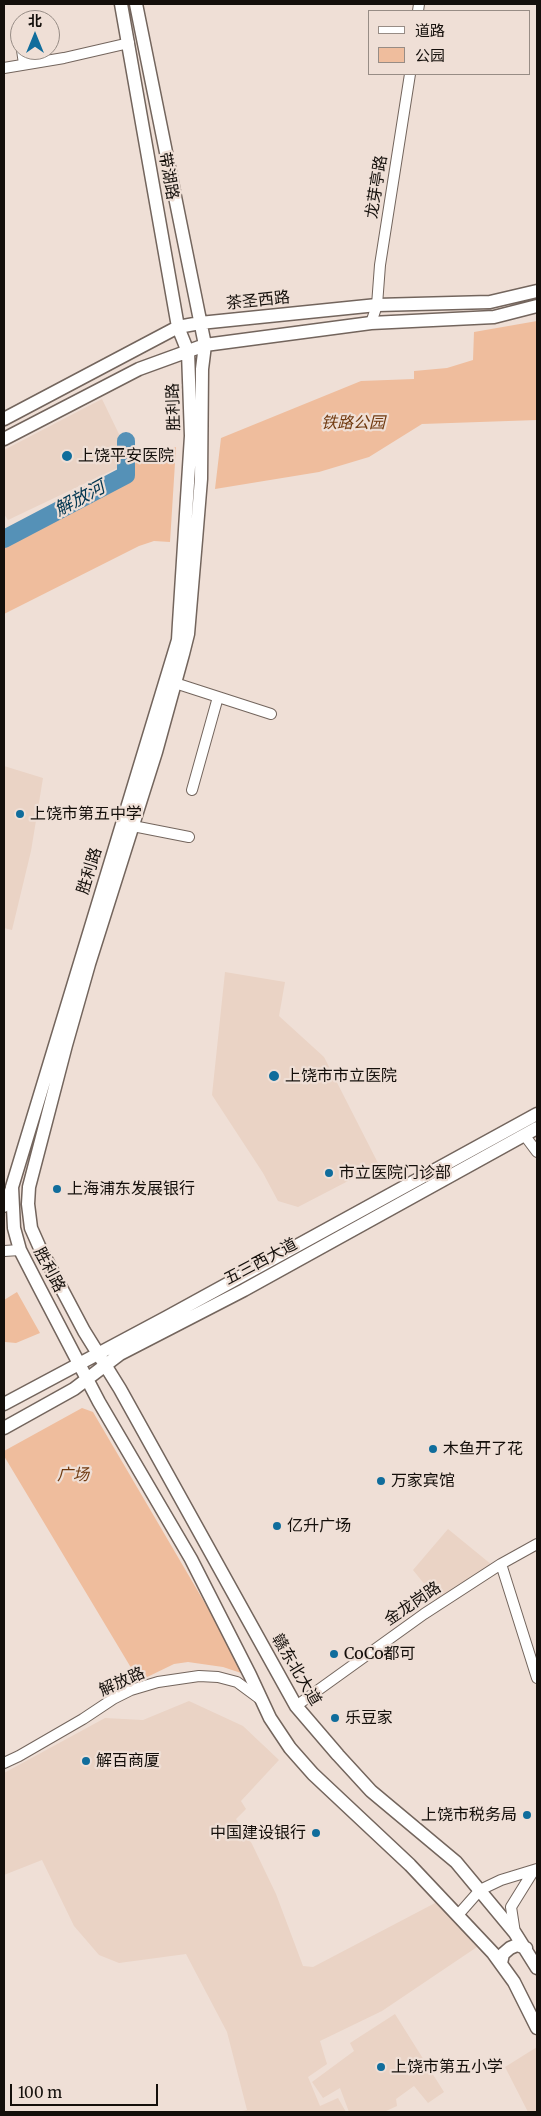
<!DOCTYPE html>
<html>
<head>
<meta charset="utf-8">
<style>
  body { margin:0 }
  #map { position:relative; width:541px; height:2116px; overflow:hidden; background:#efdfd6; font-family:Merriweather,"Noto Sans SC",serif }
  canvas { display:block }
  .frame { position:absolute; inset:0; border:5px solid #140f0b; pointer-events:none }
  .legend { position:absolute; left:368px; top:10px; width:162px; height:65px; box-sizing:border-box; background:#efdfd6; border:1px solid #978c85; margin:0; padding:6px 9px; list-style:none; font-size:15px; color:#140f0b }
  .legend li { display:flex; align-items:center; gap:10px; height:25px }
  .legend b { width:25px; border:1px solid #978c85 }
  .north { position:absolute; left:10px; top:10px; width:50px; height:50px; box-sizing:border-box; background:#efdfd6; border:1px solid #978c85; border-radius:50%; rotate:0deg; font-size:14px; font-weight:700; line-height:20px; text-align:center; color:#140f0b }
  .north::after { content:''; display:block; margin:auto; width:18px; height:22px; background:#106d9c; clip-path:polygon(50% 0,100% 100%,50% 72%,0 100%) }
  .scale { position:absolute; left:10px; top:2084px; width:148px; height:22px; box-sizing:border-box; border:2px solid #140f0b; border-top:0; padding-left:6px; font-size:15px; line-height:18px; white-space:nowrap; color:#140f0b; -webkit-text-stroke:4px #efdfd6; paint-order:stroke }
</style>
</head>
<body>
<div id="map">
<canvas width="541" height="2116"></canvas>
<div class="frame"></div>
<ul class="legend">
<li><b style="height:6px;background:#fff"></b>道路</li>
<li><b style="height:14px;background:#efbd9d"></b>公园</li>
</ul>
<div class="north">北</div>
<div class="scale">100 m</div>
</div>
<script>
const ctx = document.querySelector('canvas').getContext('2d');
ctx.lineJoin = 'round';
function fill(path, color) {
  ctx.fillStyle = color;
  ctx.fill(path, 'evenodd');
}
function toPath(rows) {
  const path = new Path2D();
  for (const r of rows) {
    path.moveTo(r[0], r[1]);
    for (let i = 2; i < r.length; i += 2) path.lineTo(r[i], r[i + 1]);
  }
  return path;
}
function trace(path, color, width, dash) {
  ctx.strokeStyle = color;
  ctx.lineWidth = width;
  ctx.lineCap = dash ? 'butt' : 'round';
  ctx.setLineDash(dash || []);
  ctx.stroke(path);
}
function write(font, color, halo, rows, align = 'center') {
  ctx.font = font + ' Merriweather,"Noto Sans SC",serif';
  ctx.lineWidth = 4.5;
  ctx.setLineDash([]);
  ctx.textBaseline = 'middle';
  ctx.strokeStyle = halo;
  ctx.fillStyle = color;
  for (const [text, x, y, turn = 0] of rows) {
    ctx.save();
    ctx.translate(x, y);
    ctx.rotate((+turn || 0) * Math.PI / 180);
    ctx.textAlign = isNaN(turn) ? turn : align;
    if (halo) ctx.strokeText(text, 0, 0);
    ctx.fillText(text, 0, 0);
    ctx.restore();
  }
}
const built = toPath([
  [102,399,132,461,8,520,4,514,4,450],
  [4,766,43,778,31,851,12,930,4,928],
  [225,972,285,982,279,1016,324,1057,379,1165,298,1207,278,1201,263,1173,212,1095],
  [448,1529,492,1565,438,1601,413,1570],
  [189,1701,243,1726,279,1760,241,1801,246,1809,236,1819,252,1844,276,1894,303,1966,313,1967,437,1902,477,1947,382,2011,320,2041,327,2064,308,2077,320,2106,338,2098,346,2112,237,2112,247,2110,227,2032,186,1954,119,1963,99,1955,74,1926,42,1860,4,1875,4,1773,105,1718,143,1720],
  [395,2014,444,2092,428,2103,414,2086,396,2099,397,2106,384,2112,349,2112,340,2088,323,2098,312,2082,354,2051,350,2043],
  [537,2047,537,2112,528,2112,505,2067]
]);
const green = toPath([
  [537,321,537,420,422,424,369,457,319,472,215,489,221,438,361,381,414,379,414,371,447,368,473,360,474,332],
  [176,447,170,542,154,541,139,546,4,614,4,531,126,467],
  [17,1292,40,1333,16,1343,5,1342,4,1300],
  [82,1408,93,1412,247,1675,223,1667,188,1662,174,1664,139,1681,4,1456,4,1451]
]);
const river = toPath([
  [4,539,126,475,126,441]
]);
const minor = toPath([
  [418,11,419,4],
  [22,50,24,64],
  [4,68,64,58,129,43],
  [371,323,377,305,380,265,410,74],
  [175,683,271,714],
  [192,790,218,697],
  [133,826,189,837],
  [525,1136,537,1152],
  [4,1207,11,1188],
  [4,1251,20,1250],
  [501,1564,537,1678],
  [296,1706,424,1614,501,1564,537,1544],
  [4,1763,19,1756,83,1719,113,1699,131,1690,158,1682,199,1676,218,1677,237,1682,260,1699],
  [458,1915,480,1890,501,1880,537,1869],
  [515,1933,511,1907,534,1870]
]);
const major = toPath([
  [121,4,178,327,188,352,191,436,179,623,178,640,12,1187,14,1228,20,1250,39,1287,99,1402,191,1559,250,1675,270,1718,290,1748,313,1774,410,1865,493,1953,514,1982,537,2028],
  [136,4,205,345,202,369,201,479,196,540,188,634,183,654,156,752,89,964,66,1045,29,1187,28,1204,31,1228,39,1246,84,1331,120,1389,296,1706,338,1755,371,1791,456,1862,515,1933,537,1968],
  [4,419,178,327,200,323,377,305,490,302,537,291],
  [4,439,139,369,205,345,371,323,494,317,537,306],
  [4,1404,167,1317,537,1114],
  [4,1428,74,1389,120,1354,244,1290,537,1128],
  [501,1963,503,1954,510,1948,517,1945,526,1948]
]);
const markers = [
  [67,456,6,"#106d9c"],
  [20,814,5,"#106d9c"],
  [274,1076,6,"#106d9c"],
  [329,1173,5,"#106d9c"],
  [57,1189,5,"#106d9c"],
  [433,1449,5,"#106d9c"],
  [381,1481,5,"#106d9c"],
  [277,1526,5,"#106d9c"],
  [334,1654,5,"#106d9c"],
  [335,1718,5,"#106d9c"],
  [86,1761,5,"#106d9c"],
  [527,1815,5,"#106d9c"],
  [316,1833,5,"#106d9c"],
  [381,2067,5,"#106d9c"]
];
const streetNames = [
  ["带湖路",168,176,80],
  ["龙芽亭路",377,187,-81],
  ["茶圣西路",258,301,-6],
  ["胜利路",174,407,-92],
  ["胜利路",90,871,-73],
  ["五三西大道",261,1262,-28],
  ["胜利路",49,1270,62],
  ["金龙岗路",413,1604,-34],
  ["赣东北大道",296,1670,59],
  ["解放路",122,1682,-24]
];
const parkNames = [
  ["铁路公园",353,423],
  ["广场",73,1475]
];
const poiNames = [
  ["上饶平安医院",78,456],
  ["上饶市第五中学",30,814],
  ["上饶市市立医院",285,1076],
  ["市立医院门诊部",339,1173],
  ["上海浦东发展银行",67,1189],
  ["木鱼开了花",443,1449],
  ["万家宾馆",391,1481],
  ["亿升广场",287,1526],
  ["CoCo都可",344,1654],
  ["乐豆家",345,1718],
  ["解百商厦",96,1761],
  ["上饶市税务局",517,1815,"right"],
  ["中国建设银行",306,1833,"right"],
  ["上饶市第五小学",391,2067]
];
const waterNames = [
  ["解放河",80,499,-28]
];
fill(built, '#ead3c5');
fill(green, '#efbd9d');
trace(river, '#5591b7', 18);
trace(minor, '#73655d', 12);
trace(major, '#73655d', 15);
trace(minor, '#fff', 10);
trace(major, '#fff', 12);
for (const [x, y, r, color] of markers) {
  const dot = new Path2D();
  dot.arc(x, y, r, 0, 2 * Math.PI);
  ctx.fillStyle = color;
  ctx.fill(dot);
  trace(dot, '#efdfd6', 2);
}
write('16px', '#140f0b', '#efdfd6', streetNames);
write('italic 16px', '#703a10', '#efdfd6', parkNames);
write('16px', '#140f0b', '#efdfd6', poiNames, 'left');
write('italic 18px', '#033751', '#efdfd6', waterNames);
</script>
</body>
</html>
